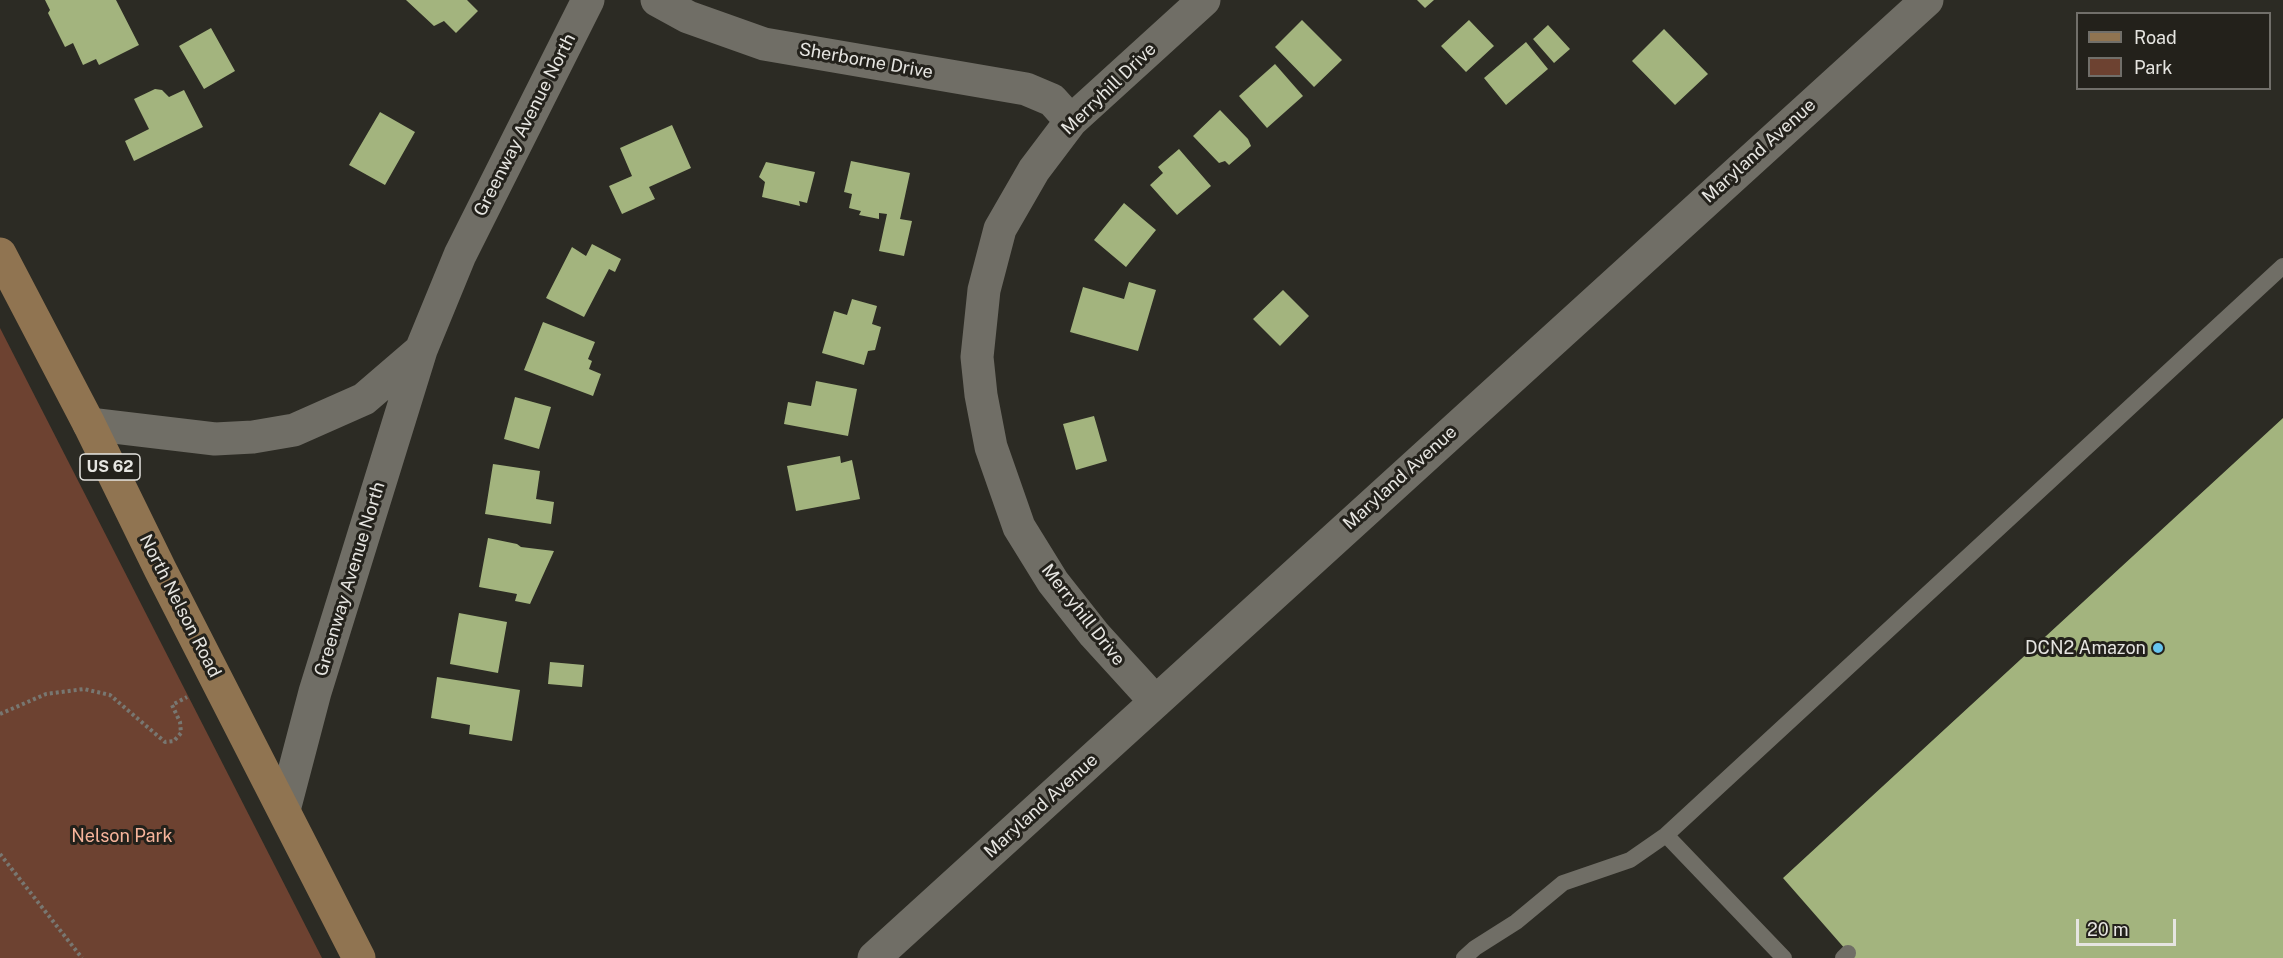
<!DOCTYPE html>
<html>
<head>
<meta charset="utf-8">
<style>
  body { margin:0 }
  #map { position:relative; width:2283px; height:958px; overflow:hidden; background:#2c2b24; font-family:"Public Sans",sans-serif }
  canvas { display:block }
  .legend { position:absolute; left:2076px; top:12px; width:195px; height:78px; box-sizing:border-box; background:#23211b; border:2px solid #716f6a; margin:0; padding:8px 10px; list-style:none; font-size:18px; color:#e6e5e1 }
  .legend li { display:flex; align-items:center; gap:12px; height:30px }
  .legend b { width:30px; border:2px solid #716f6a }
  .scale { position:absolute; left:2076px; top:919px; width:100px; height:27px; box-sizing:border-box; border:3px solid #e6e5e1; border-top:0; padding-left:8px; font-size:18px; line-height:21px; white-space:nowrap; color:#e6e5e1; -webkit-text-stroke:4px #23211b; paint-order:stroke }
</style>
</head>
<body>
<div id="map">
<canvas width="2283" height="958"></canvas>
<ul class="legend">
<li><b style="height:8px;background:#907451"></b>Road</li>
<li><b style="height:16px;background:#6d4231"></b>Park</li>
</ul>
<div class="scale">20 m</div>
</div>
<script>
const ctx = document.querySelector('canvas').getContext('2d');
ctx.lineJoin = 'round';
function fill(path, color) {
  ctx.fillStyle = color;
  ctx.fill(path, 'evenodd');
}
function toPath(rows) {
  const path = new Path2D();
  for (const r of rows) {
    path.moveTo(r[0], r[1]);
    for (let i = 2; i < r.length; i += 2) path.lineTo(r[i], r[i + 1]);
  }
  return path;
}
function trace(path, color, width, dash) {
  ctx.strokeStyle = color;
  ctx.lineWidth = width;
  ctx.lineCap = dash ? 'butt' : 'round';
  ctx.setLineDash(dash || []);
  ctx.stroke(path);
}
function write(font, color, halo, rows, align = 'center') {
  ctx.font = font + ' "Public Sans",sans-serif';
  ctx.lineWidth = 6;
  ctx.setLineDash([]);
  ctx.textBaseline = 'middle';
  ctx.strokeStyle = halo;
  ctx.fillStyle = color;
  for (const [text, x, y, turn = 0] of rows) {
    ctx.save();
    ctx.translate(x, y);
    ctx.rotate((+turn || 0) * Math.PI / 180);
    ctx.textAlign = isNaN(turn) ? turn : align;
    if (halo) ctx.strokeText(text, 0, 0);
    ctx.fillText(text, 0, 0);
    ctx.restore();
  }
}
const green = toPath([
  [0,328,322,958,0,958]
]);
const building = toPath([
  [45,0,116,0,139,45,99,65,96,59,83,65,73,43,65,47,48,13,50,10],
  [406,0,467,0,478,11,456,33,444,21,434,26],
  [1417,0,1434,0,1425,8],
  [1302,20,1342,60,1314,87,1275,47],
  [1469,20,1494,46,1466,72,1441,46],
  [1548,25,1570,49,1554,63,1533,39],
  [211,28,235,71,204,89,179,46],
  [1664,29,1708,74,1675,105,1632,61],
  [1526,42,1548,69,1506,105,1484,78],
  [1275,64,1303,96,1267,128,1239,96],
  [155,89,162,90,169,97,184,90,203,127,134,161,125,141,149,129,134,99],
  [1220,110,1248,139,1251,146,1229,165,1225,161,1219,163,1193,136],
  [380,112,415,132,385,185,349,165],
  [672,125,691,168,649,187,655,199,622,214,609,186,632,176,620,148],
  [1179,149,1211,186,1177,215,1150,185,1163,173,1158,167],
  [851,161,910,173,900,219,912,221,904,256,879,251,887,214,879,213,879,219,859,215,861,211,849,208,852,194,844,192],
  [766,162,815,172,807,203,799,201,800,206,762,197,765,182,759,177],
  [1124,203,1156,230,1126,267,1094,240],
  [592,244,621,259,615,272,609,269,584,317,546,298,572,247,586,256],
  [1129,282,1156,290,1138,351,1070,332,1083,287,1124,299],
  [1283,290,1309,316,1280,346,1253,319],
  [852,299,877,306,872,324,881,327,875,350,868,351,864,365,822,353,834,311,847,315],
  [543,322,595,342,588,359,592,361,589,369,601,374,593,396,524,370],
  [816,381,857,389,848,436,784,424,788,402,811,406],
  [515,397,551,407,539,449,504,439],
  [1094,416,1107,461,1076,470,1063,424],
  [2283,418,2283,958,1853,958,1783,878],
  [840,456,841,463,852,460,860,499,796,511,787,466],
  [493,464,540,471,536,499,554,502,551,524,485,514],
  [488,538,517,544,521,547,554,551,530,604,515,601,517,594,479,587],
  [459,613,507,622,498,673,450,664],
  [550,662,584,665,582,687,548,684],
  [437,677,520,690,512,741,469,734,470,725,431,718]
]);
const path = toPath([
  [0,714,46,694,84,689,110,695,165,742,174,741,181,733,180,722,172,705,187,697],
  [0,854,82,958]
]);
const lane = toPath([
  [1666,835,1784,958],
  [1464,958,1475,948,1516,922,1563,883,1630,860,1666,835,2283,266],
  [1843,958,1848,953]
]);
const street = toPath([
  [657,0,688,17,764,44,1026,89,1052,100,1071,121],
  [89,424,215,439,253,437,294,430,364,399,421,350],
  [1155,701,1094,634,1053,582,1019,527,991,447,981,395,977,357,984,290,1000,229,1034,170,1071,121,1204,0],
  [284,810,315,692,421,350,460,255,588,0],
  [874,958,1927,0]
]);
const primary = toPath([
  [0,254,89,424,160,569,359,958]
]);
const markers = [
  [2158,648,6,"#66c4ef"]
];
const shields = [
  [110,467,60]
];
const shieldNames = [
  ["US 62",110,467]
];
const streetNames = [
  ["Sherborne Drive",866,61,10],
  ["Merryhill Drive",1109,89,-44],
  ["Greenway Avenue North",525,125,-63],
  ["Maryland Avenue",1759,151,-42],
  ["Maryland Avenue",1400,478,-42],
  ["Greenway Avenue North",350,579,-73],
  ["North Nelson Road",180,606,63],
  ["Merryhill Drive",1083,615,52],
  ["Maryland Avenue",1041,806,-42]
];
const poiNames = [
  ["DCN2 Amazon",2146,648]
];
const parkNames = [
  ["Nelson Park",122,836]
];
fill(green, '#6d4231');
fill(building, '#a3b47e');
trace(path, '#787771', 4, [3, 3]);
trace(lane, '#706e66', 16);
trace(street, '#706e66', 33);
trace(primary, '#907451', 33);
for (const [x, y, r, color] of markers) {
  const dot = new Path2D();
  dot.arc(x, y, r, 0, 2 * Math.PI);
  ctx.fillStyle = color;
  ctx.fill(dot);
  trace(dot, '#23211b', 2);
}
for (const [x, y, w] of shields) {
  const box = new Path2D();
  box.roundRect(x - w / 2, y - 13, w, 26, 4.5);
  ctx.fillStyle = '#23211b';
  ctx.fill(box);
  trace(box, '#e6e5e1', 1.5);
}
write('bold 16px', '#e6e5e1', null, shieldNames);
write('18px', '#e6e5e1', '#23211b', streetNames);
write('18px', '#e6e5e1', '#23211b', poiNames, 'right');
write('18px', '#f6b49b', '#23211b', parkNames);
</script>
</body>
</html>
